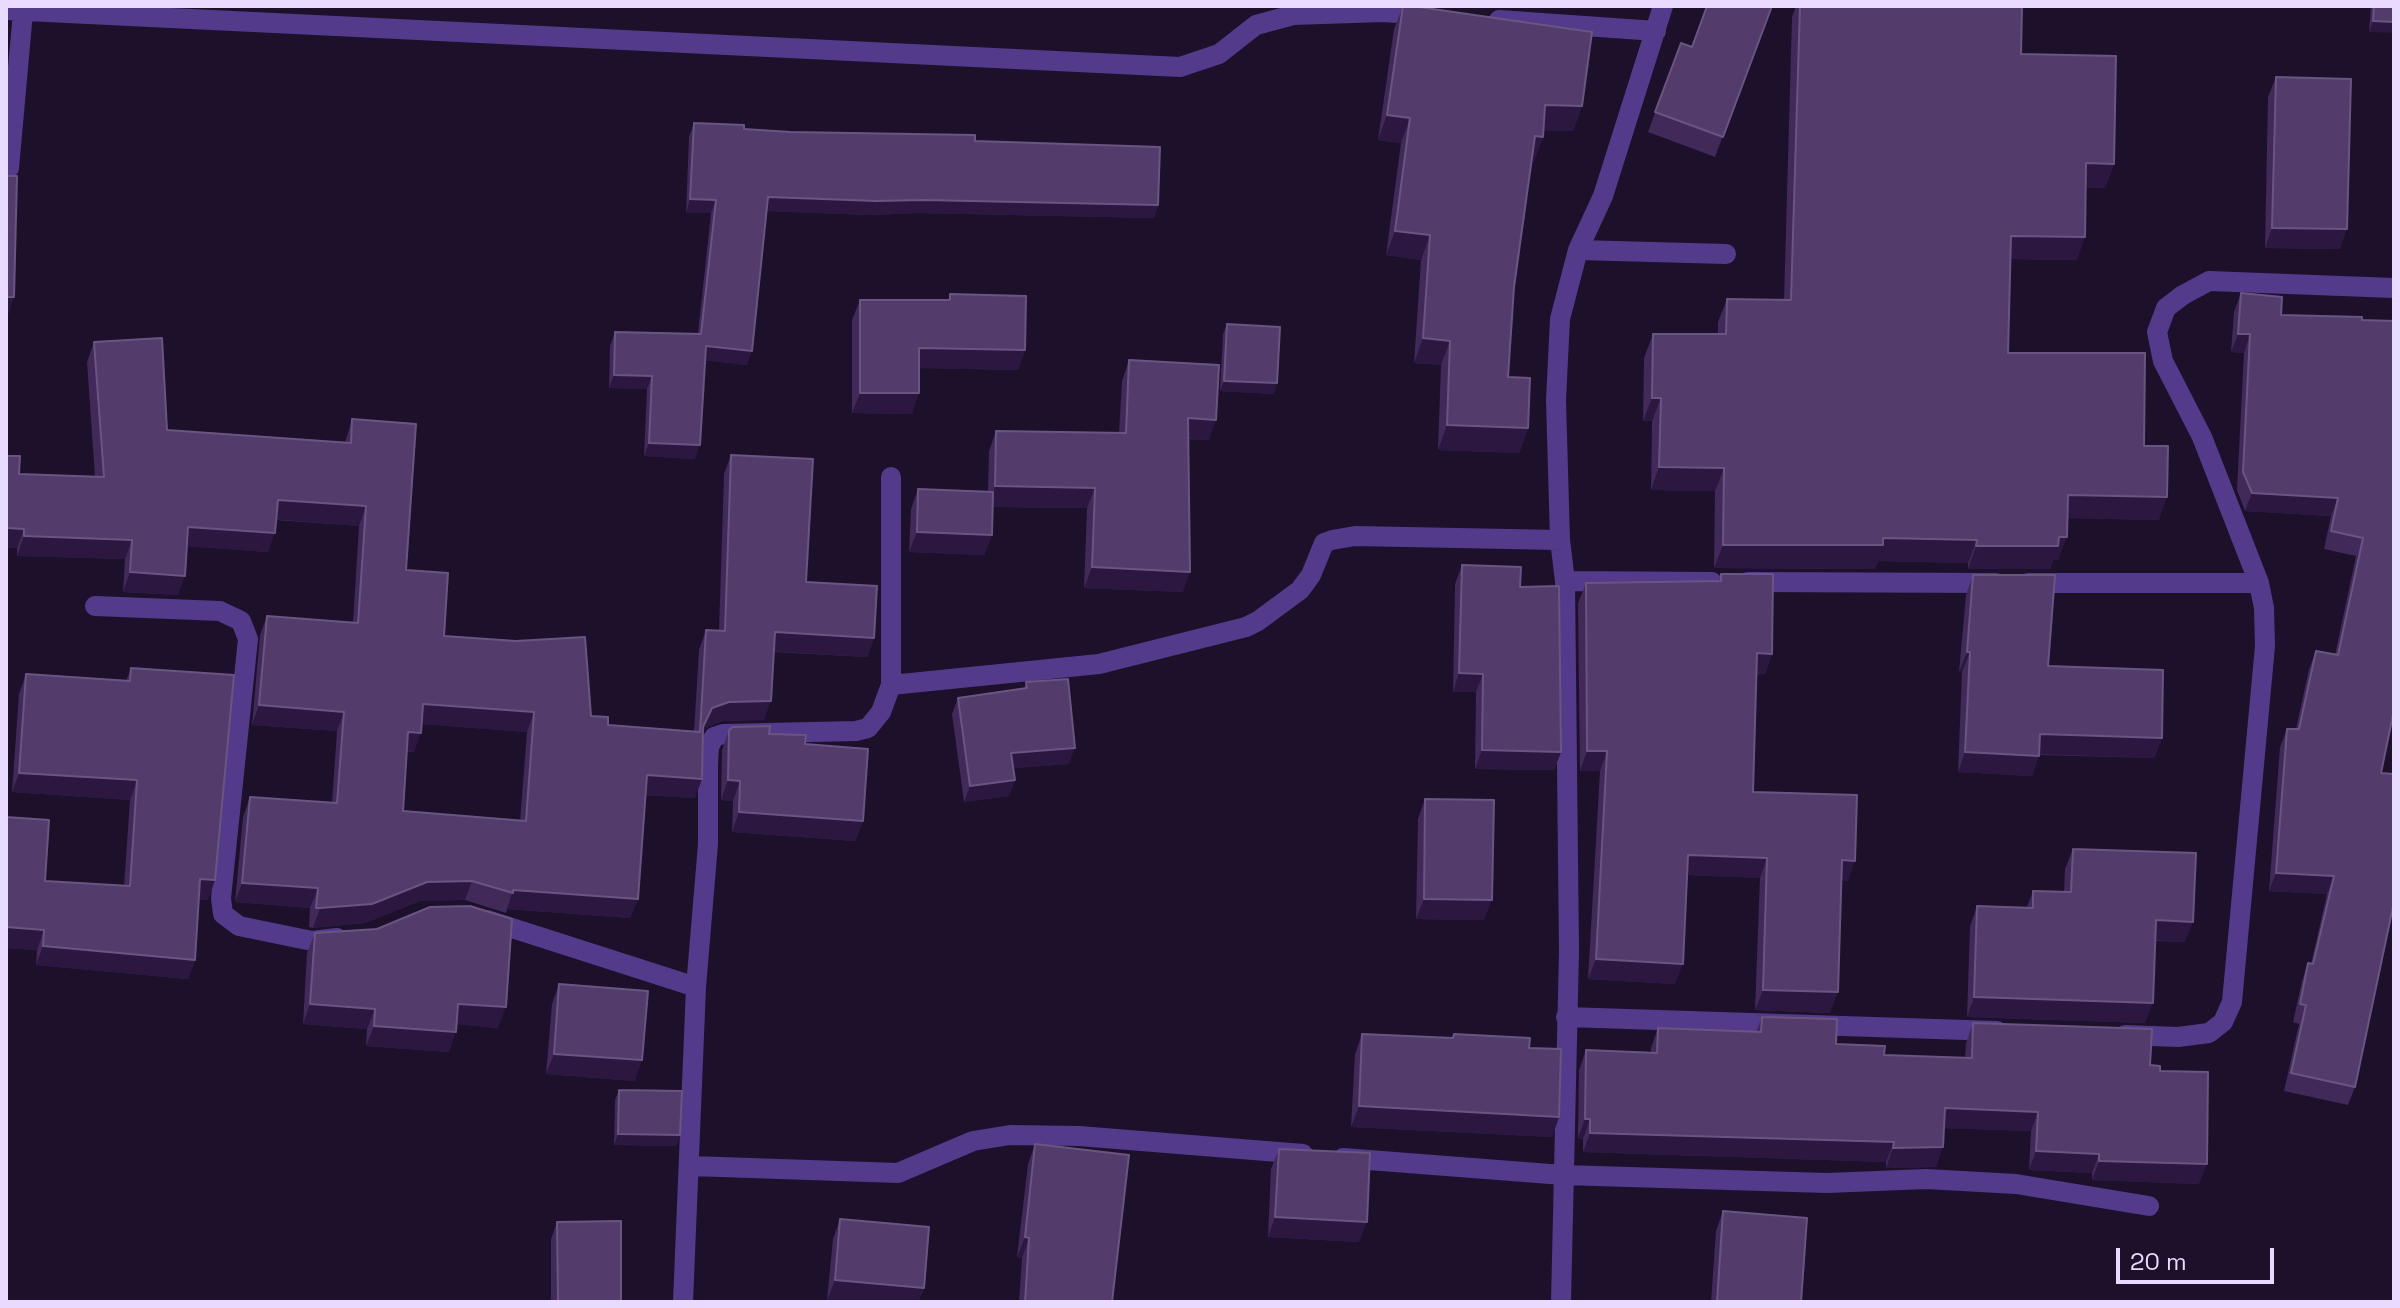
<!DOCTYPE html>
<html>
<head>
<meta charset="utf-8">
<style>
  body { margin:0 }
  #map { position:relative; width:2400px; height:1308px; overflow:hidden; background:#1d102b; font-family:"Space Grotesk",sans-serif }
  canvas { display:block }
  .frame { position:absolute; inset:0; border:8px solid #e9daff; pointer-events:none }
  .scale { position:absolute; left:2116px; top:1248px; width:158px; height:36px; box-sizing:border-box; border:4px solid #e9daff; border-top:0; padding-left:10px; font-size:24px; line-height:28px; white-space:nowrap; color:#e9daff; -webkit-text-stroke:6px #1d102b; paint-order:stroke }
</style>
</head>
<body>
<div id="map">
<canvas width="2400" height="1308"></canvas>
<div class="frame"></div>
<div class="scale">20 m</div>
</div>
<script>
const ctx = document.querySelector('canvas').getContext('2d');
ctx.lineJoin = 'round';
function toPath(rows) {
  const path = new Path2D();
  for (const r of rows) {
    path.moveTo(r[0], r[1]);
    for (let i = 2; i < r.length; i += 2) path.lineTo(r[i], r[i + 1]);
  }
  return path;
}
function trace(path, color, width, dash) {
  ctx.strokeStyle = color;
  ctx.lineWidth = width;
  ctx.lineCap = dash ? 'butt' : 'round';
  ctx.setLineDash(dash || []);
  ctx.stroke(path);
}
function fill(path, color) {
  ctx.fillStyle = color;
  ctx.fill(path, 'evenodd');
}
const street = toPath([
  [6,10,1180,67,1219,54,1256,25,1293,15,1383,12,1427,15],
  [1499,20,1656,31],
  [9,168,23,12],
  [1578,250,1726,254],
  [1565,581,1712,582],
  [1748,582,1996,583],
  [2028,583,2259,583,2264,608,2265,646,2232,1002,2223,1022,2209,1033,2178,1037,2125,1035],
  [2259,583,2202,437,2163,361,2157,332,2166,308,2183,295,2209,281,2394,288],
  [95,606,220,611,241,621,248,639,221,898,223,914,239,926,312,941,337,938],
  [891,685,891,477],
  [487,920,696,987],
  [1566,1017,1997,1031],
  [1343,1158,1563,1175,1827,1183,1926,1179,2016,1184,2149,1206],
  [691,1166,898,1173,973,1141,1010,1135,1079,1136,1303,1154],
  [683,1302,696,987,708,844,708,764,709,747,714,737,723,734,856,731,868,728,881,712,891,685,1099,664,1246,627,1258,621,1300,590,1311,575,1324,543,1332,540,1355,536,1560,540],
  [1561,1302,1569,951,1565,581,1560,540,1556,400,1560,319,1578,250,1603,196,1663,6]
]);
const wall = toPath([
  [1403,6,1582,106,1573,131,1543,130,1543,137,1534,161,1531,161,1514,287,1508,377,1528,428,1519,453,1438,450,1441,365,1414,363,1421,260,1386,255,1401,143,1378,140,1394,29],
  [1796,6,2022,6,2021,54,2114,164,2105,188,2086,187,2077,260,2010,259,2008,353,2144,446,2159,520,2067,518,2058,560,2053,560,2050,569,1968,569,1968,563,1878,561,1875,569,1714,568,1715,491,1651,490,1652,421,1643,421,1644,358,1653,334,1718,334,1718,322,1727,299,1784,300,1792,17],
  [2371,6,2394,6,2369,32],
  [1770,10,1715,157,1648,132,1681,43,1692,47],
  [2276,77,2340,249,2265,248,2268,97],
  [694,123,744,129,975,141,1158,205,1154,218,919,213,871,215,767,211,747,365,705,360,695,459,644,456,647,389,609,388,610,346,615,332,698,333,711,213,686,213,689,137],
  [2241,293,2281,315,2362,317,2381,773,2355,1087,2348,1105,2284,1091,2299,1024,2293,1022,2302,981,2308,963,2311,964,2327,894,2269,891,2280,747,2287,729,2296,729,2309,669,2316,651,2335,655,2356,556,2324,549,2331,516,2245,511,2237,490,2244,353,2231,352,2234,312],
  [950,294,1025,350,1018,370,919,368,912,414,852,413,852,320,860,300,948,300],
  [1227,324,1274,394,1220,391,1223,334],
  [94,342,167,430,345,443,352,419,406,570,444,636,608,725,694,731,699,650,706,630,719,631,724,474,731,455,806,582,874,638,867,657,774,652,764,720,722,721,705,728,703,732,695,798,645,795,638,899,630,918,507,909,506,913,465,900,420,901,365,923,313,928,309,927,310,908,235,902,243,817,250,797,332,803,337,731,252,725,260,635,267,616,353,622,359,526,276,520,268,552,187,546,178,595,123,592,125,559,17,556,17,548,6,548,6,456,19,474,95,477,87,362],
  [422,724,527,732,520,821,403,811,407,752,414,752],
  [1129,360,1209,440,1188,439,1183,592,1084,588,1087,508,993,507,992,535,984,555,909,552,911,509,918,489,988,491,989,451,996,431,1119,433,1122,381],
  [1462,565,1561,752,1554,770,1475,769,1476,692,1453,692,1455,584],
  [1721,574,1772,654,1765,674,1757,674,1753,792,1848,881,1841,881,1830,1013,1755,1010,1760,878,1687,875,1675,984,1588,979,1600,771,1580,771,1578,603,1586,583,1719,581],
  [1973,575,2048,666,2162,738,2154,758,2039,755,2032,776,1958,772,1962,672,1959,672,1966,595],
  [131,668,208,900,199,899,195,960,188,979,36,965,37,950,6,948,6,817,45,881,124,886,130,800,12,792,19,694,26,674,126,681],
  [1026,682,1069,764,1013,768,1015,780,1009,796,964,802,952,714,958,698,1024,688],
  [729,730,769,734,805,744,863,821,855,841,732,832,733,801,721,800,722,750],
  [1425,799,1484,920,1416,919,1418,819],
  [2073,849,2185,942,2155,941,2145,1023,1967,1017,1970,926,1977,906,2027,907,2033,891,2064,892,2065,869],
  [377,929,498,1028,457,1024,449,1052,366,1046,367,1029,303,1024,307,953,315,933],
  [559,984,635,1081,546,1074,552,1004],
  [1762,1017,1836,1044,1884,1055,1965,1058,1966,1043,1973,1023,2150,1065,2160,1071,2199,1184,2092,1180,2092,1173,2029,1170,2031,1131,1944,1128,1936,1167,1886,1168,1886,1162,1583,1152,1583,1139,1578,1138,1579,1070,1586,1050,1651,1053,1651,1048,1658,1028,1756,1032],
  [1362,1034,1452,1038,1454,1034,1529,1048,1559,1117,1552,1137,1351,1127,1355,1054],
  [619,1090,680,1135,676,1146,614,1145,615,1100],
  [1035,1144,1112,1302,1019,1302,1022,1258,1017,1257,1028,1164],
  [1279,1149,1359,1242,1268,1237,1271,1169],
  [1723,1211,1801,1302,1711,1302,1716,1231],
  [840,1219,924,1288,918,1302,846,1302,827,1300,833,1239],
  [557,1222,621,1302,551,1302,551,1239]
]);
const shadedWall = toPath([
  [2373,21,2394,22,2394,33,2369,32],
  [1545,105,1582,106,1573,131,1536,130],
  [1387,115,1410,118,1401,143,1378,140],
  [1535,136,1543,137,1534,161,1526,160],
  [2086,163,2114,164,2105,188,2078,187],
  [768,197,1158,205,1154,218,919,213,871,215,763,211],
  [690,199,716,200,711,213,686,213],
  [2272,228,2347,229,2340,249,2265,248],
  [1395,231,1430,235,1421,260,1386,255],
  [2011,236,2085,237,2077,260,2002,259],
  [6,297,14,297,7,318,6,318],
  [2238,334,2250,334,2244,353,2231,352],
  [1423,338,1450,341,1441,365,1414,363],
  [706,346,752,351,747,365,701,360],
  [919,348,1025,350,1018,370,912,368],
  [614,375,652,376,647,389,609,388],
  [1224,381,1277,383,1274,394,1220,391],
  [860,393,919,393,912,414,852,413],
  [1652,398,1661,398,1652,421,1643,421],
  [1188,418,1216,420,1209,440,1181,438],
  [1447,425,1528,428,1519,453,1438,450],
  [649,443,700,445,695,459,644,456],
  [1659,467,1724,468,1715,491,1651,490],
  [995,486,1095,488,1087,508,988,507],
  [2252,493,2338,498,2331,516,2245,511],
  [2068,495,2167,497,2159,520,2059,518],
  [278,500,366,506,359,526,271,519],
  [188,527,275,533,268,552,181,546],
  [6,528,24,529,17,548,6,548],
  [917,532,992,535,984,555,909,552],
  [24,536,132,540,125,559,17,556],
  [2059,537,2067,537,2058,560,2053,560,2050,569,1968,569,1976,546],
  [1883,538,1977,540,1968,563,1878,561,1875,569,1714,568,1723,545],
  [1092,567,1190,572,1183,592,1084,588],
  [130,572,185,576,178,595,123,592],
  [775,632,874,638,867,657,768,651],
  [1967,652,1970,652,1962,672,1959,672],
  [1757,653,1772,654,1765,674,1750,673],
  [1459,673,1483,674,1476,692,1453,692],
  [771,701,764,720,722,721,705,728,696,746,703,727,712,708,729,702],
  [423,704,534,712,527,732,416,724],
  [259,705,344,712,337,731,252,725],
  [408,732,421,733,414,752,401,751],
  [2040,734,2162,738,2154,758,2033,754],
  [1075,748,1069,764,1005,769,1011,753],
  [1482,750,1561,752,1554,770,1475,769],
  [1587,751,1607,751,1600,771,1580,771],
  [1965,752,2039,756,2032,776,1958,772],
  [19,773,137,780,130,800,12,792],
  [647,775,702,779,695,798,640,795],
  [728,780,740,781,733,801,721,800],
  [1015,780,1009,796,964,802,970,786],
  [739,812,863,821,855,841,732,832],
  [1688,855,1767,858,1760,878,1681,875],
  [1842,860,1855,861,1848,881,1835,881],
  [2276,873,2334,876,2327,894,2269,891],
  [200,879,215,880,208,900,193,899],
  [472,881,465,900,420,901,365,923,313,928,320,908,427,882],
  [242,883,318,888,310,908,235,902],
  [513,890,638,899,630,918,507,909],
  [1424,899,1492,900,1484,920,1416,919],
  [2156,920,2193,922,2185,942,2149,940],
  [6,927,44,930,37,950,6,948],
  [43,946,195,960,188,979,36,965],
  [1596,959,1683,964,1675,984,1588,979],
  [1763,990,1838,992,1830,1013,1755,1010],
  [1974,997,2153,1003,2145,1023,1967,1017],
  [310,1004,375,1009,367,1029,303,1024],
  [458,1004,506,1007,498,1028,451,1024],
  [374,1026,456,1032,449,1052,366,1046],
  [554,1054,642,1060,635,1081,546,1074],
  [1359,1106,1559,1117,1552,1137,1351,1127],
  [1945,1108,2038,1112,2031,1131,1937,1128],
  [1585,1119,1590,1119,1583,1139,1578,1138],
  [1590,1133,1894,1142,1886,1162,1583,1152],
  [618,1134,680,1135,676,1146,614,1145],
  [1943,1147,1936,1167,1886,1168,1893,1148],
  [2036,1151,2099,1154,2092,1173,2029,1170],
  [2099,1161,2207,1164,2199,1184,2092,1180],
  [1275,1217,1367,1222,1359,1242,1268,1237],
  [1025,1237,1029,1238,1022,1258,1017,1257],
  [835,1280,924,1288,918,1302,846,1302,827,1300]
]);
const building = toPath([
  [1403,6,1412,6,1592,32,1582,106,1545,105,1543,137,1535,136,1514,287,1508,377,1530,378,1528,428,1447,425,1450,341,1423,338,1430,235,1395,231,1410,118,1387,115,1403,6],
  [1707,6,1772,6,1723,137,1655,112,1681,43,1692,47,1707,6],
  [1800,6,2022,6,2021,54,2116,56,2114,164,2086,163,2085,237,2011,236,2008,353,2145,353,2144,446,2168,446,2167,497,2068,495,2067,537,2059,537,2058,546,1976,546,1977,540,1883,538,1883,545,1723,545,1724,468,1659,467,1661,398,1652,398,1653,334,1726,334,1727,299,1791,300,1800,6],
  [2374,6,2394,6,2394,22,2373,21,2374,6],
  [2276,77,2351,79,2347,229,2272,228,2276,77],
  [694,123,744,125,744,129,790,132,975,135,975,141,1160,147,1158,205,924,200,876,201,768,197,752,351,706,346,700,445,649,443,652,376,614,375,615,332,701,334,716,200,690,199,694,123],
  [6,176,17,176,14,297,6,297,6,176],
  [2241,293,2282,297,2281,315,2362,317,2362,320,2394,321,2394,710,2381,773,2394,774,2394,902,2355,1087,2291,1073,2306,1005,2300,1004,2308,963,2313,964,2334,876,2276,873,2287,729,2299,729,2316,651,2338,655,2363,538,2331,531,2338,498,2252,493,2243,472,2250,334,2238,334,2241,293],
  [950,294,1026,296,1025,350,919,348,919,393,860,393,860,300,950,300,950,294],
  [1227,324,1280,327,1277,383,1224,381,1227,324],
  [162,338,167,430,351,443,352,419,416,424,406,570,448,573,444,636,516,641,585,637,591,716,608,717,608,725,700,732,706,630,725,631,731,455,813,459,806,582,877,586,874,638,775,632,771,701,729,702,712,708,703,727,702,779,647,775,638,899,513,890,513,893,472,881,427,882,372,904,320,908,316,908,318,888,242,883,250,797,337,803,344,712,259,705,267,616,358,623,366,506,278,500,275,533,188,527,185,576,130,572,132,540,24,536,24,529,6,528,6,456,20,456,19,474,104,477,94,342,162,338],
  [423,704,534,712,526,821,403,811,408,732,421,733,423,704],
  [1129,360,1219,365,1216,420,1188,418,1190,572,1092,567,1095,488,995,486,996,431,1126,433,1129,360],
  [918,489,993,492,992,535,917,532,918,489],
  [1462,565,1521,567,1520,587,1559,586,1561,752,1482,750,1483,674,1459,673,1462,565],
  [1721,574,1773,574,1772,654,1757,653,1753,792,1857,795,1855,861,1842,860,1838,992,1763,990,1767,858,1688,855,1683,964,1596,959,1607,751,1587,751,1586,583,1721,581,1721,574],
  [1973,575,2055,575,2048,666,2163,670,2162,738,2040,734,2039,756,1965,752,1970,652,1967,652,1973,575],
  [131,668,234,675,215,880,200,879,195,960,43,946,44,930,6,927,6,817,49,820,45,881,130,886,137,780,19,773,26,674,130,681,131,668],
  [1068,679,1075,748,1011,753,1015,780,970,786,958,698,1027,688,1026,682,1068,679],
  [770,726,769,734,806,735,805,744,868,749,863,821,739,812,740,781,728,780,729,730,733,727,770,726],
  [1425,799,1494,800,1492,900,1424,899,1425,799],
  [2073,849,2196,853,2193,922,2156,920,2153,1003,1974,997,1977,906,2033,908,2033,891,2071,892,2073,849],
  [470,906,512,919,506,1007,458,1004,456,1032,374,1026,375,1009,310,1004,315,933,377,929,430,907,470,906],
  [559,984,648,991,642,1060,554,1054,559,984],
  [1762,1017,1837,1019,1836,1044,1885,1046,1884,1055,1972,1058,1973,1023,2152,1029,2150,1065,2160,1066,2160,1071,2208,1072,2207,1164,2099,1161,2099,1154,2036,1151,2038,1112,1945,1108,1943,1147,1893,1148,1894,1142,1590,1133,1590,1119,1585,1119,1586,1050,1657,1053,1658,1028,1761,1032,1762,1017],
  [1362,1034,1453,1038,1454,1034,1530,1038,1529,1048,1561,1049,1559,1117,1359,1106,1362,1034],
  [619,1090,682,1091,680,1135,618,1134,619,1090],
  [1035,1144,1129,1155,1112,1302,1025,1302,1029,1238,1025,1237,1035,1144],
  [1279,1149,1370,1153,1367,1222,1275,1217,1279,1149],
  [1723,1211,1807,1218,1801,1302,1717,1302,1723,1211],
  [840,1219,929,1227,924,1288,835,1280,840,1219],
  [621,1221,621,1302,558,1302,557,1222,621,1221]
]);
trace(street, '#543a8b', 20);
fill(wall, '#412959');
fill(shadedWall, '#2b173f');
fill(building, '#533c6b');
trace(building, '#6a5582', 2);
</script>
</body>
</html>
